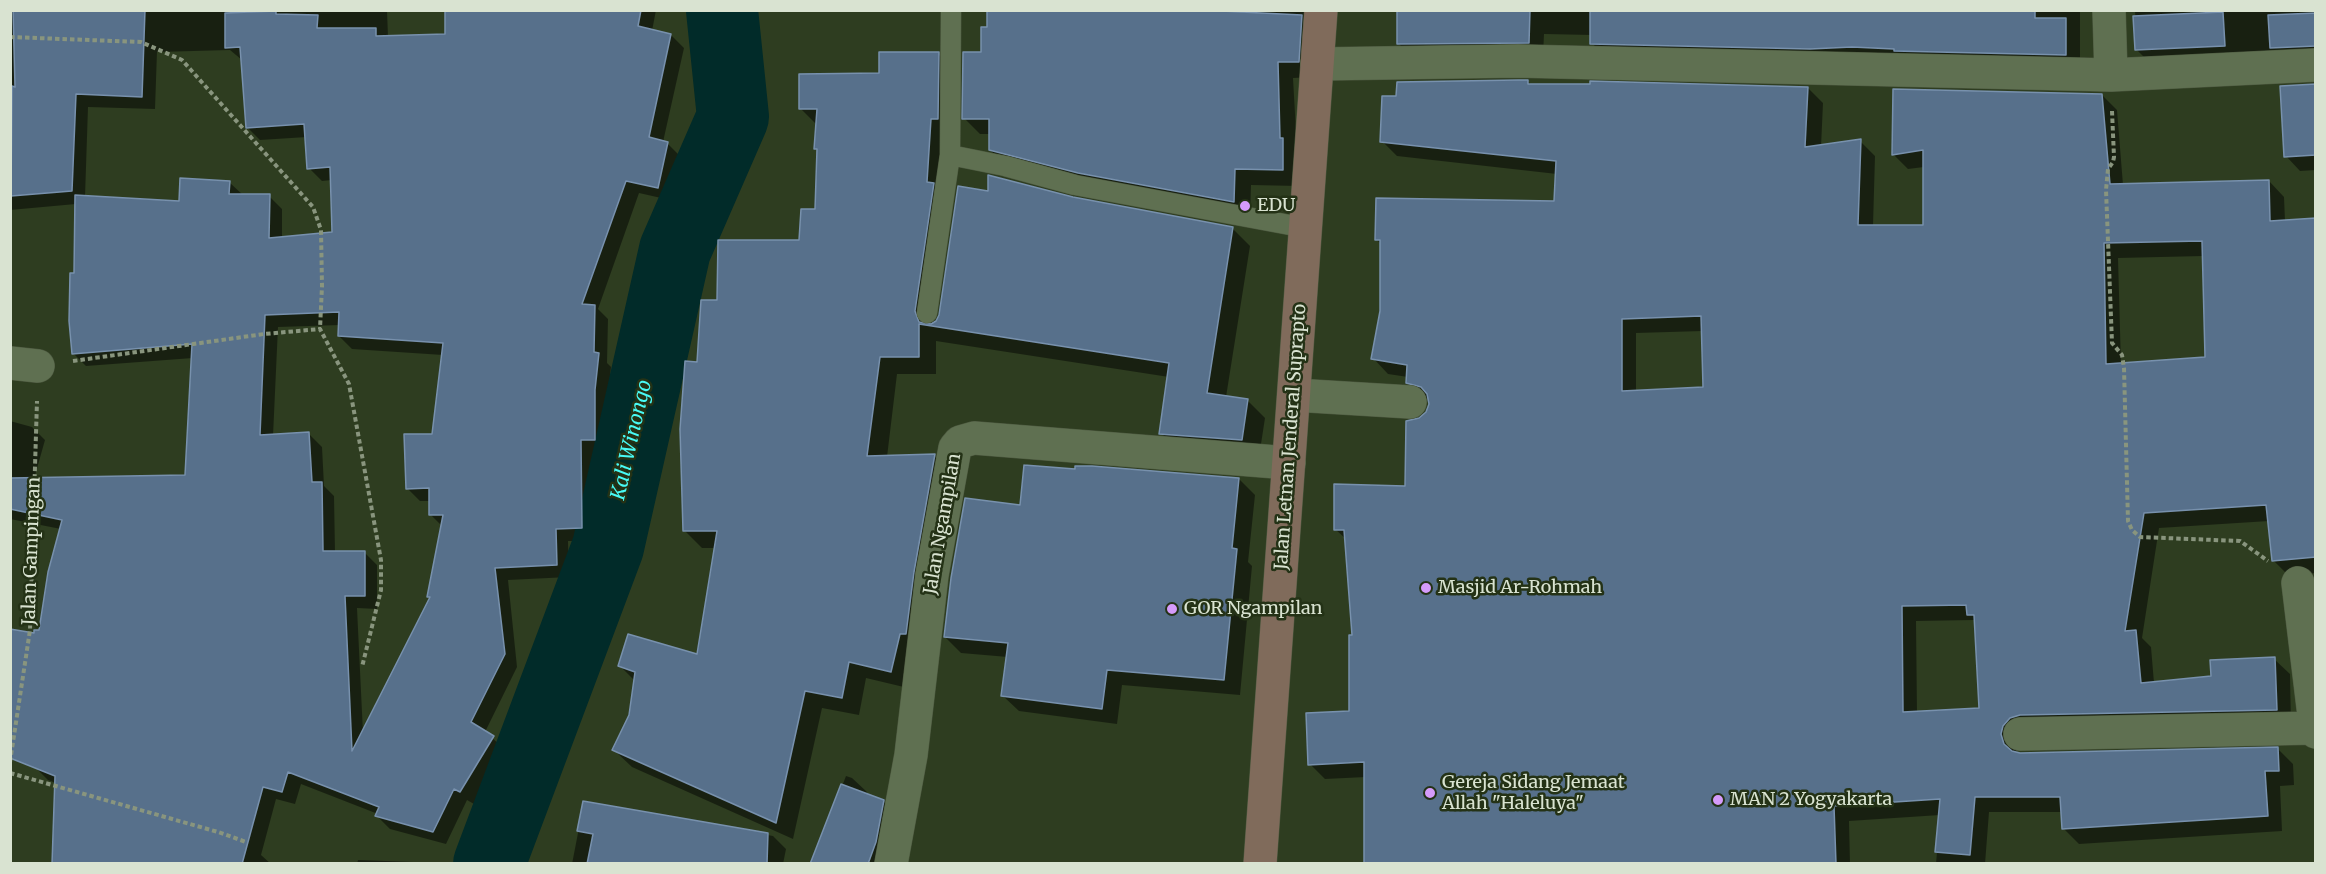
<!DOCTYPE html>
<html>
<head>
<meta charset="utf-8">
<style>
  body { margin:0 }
  #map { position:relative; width:2326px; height:874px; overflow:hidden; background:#2e3d20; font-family:Merriweather,serif }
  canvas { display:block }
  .frame { position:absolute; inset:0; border:12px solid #d9e3d1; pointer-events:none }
</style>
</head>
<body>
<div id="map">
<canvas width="2326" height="874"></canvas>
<div class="frame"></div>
</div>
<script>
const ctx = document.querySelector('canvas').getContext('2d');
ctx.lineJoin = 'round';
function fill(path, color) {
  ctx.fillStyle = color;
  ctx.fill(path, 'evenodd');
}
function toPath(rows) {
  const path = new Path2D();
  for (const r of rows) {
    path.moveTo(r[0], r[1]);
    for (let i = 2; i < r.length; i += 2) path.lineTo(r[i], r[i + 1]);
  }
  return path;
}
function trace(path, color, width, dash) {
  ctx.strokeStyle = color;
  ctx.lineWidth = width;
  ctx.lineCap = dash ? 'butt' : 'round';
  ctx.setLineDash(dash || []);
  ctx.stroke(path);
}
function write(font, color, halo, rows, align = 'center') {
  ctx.font = font + ' Merriweather,serif';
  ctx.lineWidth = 5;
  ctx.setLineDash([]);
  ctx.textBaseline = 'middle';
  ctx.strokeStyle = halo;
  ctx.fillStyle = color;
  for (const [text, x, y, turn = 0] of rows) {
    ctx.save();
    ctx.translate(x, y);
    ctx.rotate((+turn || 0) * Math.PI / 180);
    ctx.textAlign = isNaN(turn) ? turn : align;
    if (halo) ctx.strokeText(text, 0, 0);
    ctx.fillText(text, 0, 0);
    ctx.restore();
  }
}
const shadow = toPath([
  [10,10,387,10,388,37,446,36,446,10,656,10,652,31,671,35,684,48,663,142,667,143,680,156,670,200,639,193,598,309,608,319,607,363,611,367,607,404,607,453,593,453,594,541,568,541,569,577,508,580,517,667,485,732,506,750,474,804,467,800,446,844,390,829,377,816,378,814,301,784,295,804,276,799,261,855,271,864,53,864,56,783,48,780,35,767,36,635,40,632,61,529,10,519,10,421,32,427,45,440,34,479,187,476,193,358,86,366,73,353,76,204,10,210],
  [230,50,242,60,247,127,260,140,307,137,309,168,322,181,332,180,333,233,282,239,282,209,269,196,243,195,229,182,180,202,85,197,88,107,155,109,157,52],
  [340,325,339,336,352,349,443,355,433,435,407,488,420,501,431,501,430,514,442,526,431,598,363,733,357,608,377,609,377,565,364,552,335,552,334,496,324,486,322,447,309,434,273,436,278,327],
  [988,10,1317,10,1314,77,1293,78,1299,186,1251,185,1250,218,1007,166,990,150,990,134,980,134,964,118,983,54,988,29],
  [1399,10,2100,10,2080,11,2080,69,1606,58,1592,43,1592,35,1544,34,1543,56,1413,58,1398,43],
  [2135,10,2316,10,2316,61,2151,64,2137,50],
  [938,54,956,71,951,202,933,325,937,322,990,193,1072,198,1232,228,1250,246,1226,397,1247,400,1265,418,1259,457,1179,451,1161,433,1169,377,936,341,936,374,897,374,887,457,934,456,952,473,908,688,866,678,859,715,822,708,793,839,632,767,614,750,630,716,635,681,619,665,698,656,716,548,702,548,684,530,719,302,801,241,817,211,818,151,815,148,817,125,800,108,880,75],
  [1528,81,1531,85,1808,88,1823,103,1821,147,1860,141,1875,156,1873,226,1924,226,1924,167,1908,169,1893,154,2102,95,2117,110,2123,185,2269,181,2284,197,2285,221,2316,219,2316,573,2288,575,2273,560,2269,521,2159,528,2142,638,2151,647,2154,683,2212,677,2274,659,2290,674,2291,725,2019,740,2016,750,2017,753,2278,749,2293,764,2294,785,2280,786,2282,831,2079,844,2063,828,2062,812,1989,812,1985,864,1936,864,1940,815,1849,821,1850,864,1365,864,1366,777,1325,779,1310,764,1350,712,1354,636,1347,540,1335,529,1406,487,1420,420,1427,413,1430,403,1430,399,1423,398,1408,382,1408,377,1388,374,1373,358,1382,311,1382,245,1377,240,1555,203,1557,174,1397,156,1382,141,1398,97],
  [2204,256,2206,359,2121,365,2118,258],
  [1703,331,1705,389,1636,391,1636,333],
  [1974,620,1976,622,1981,710,1917,713,1916,621],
  [2316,85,2316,170,2300,171,2286,156],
  [1239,479,1255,495,1248,562,1252,566,1240,695,1122,685,1117,724,1019,711,1003,696,1008,657,961,653,945,637,1021,506],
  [846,776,852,778,867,792,866,795,883,801,897,816,887,864,872,864,861,859,812,864],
  [584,802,773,836,786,849,783,864,572,864],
  [358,860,413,862,414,864,357,864]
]);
const river = toPath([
  [489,864,608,547,675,250,733,117,722,10]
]);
const building = toPath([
  [13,10,145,10,142,97,76,94,72,191,11,196,12,86,15,87,13,10],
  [445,10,641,10,638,26,671,34,649,137,668,142,658,188,626,181,582,304,595,305,594,352,599,353,595,390,595,440,581,440,582,528,556,529,557,565,495,568,505,654,471,722,494,736,460,792,454,789,433,832,375,816,379,807,288,772,282,792,263,787,242,864,52,864,55,776,10,758,10,629,34,633,34,630,39,630,48,572,62,520,10,509,10,478,185,475,192,344,72,354,69,321,70,273,74,273,75,195,179,201,180,178,230,181,229,194,270,194,269,238,332,232,330,167,307,169,304,124,246,128,240,47,225,48,225,13,276,11,276,14,318,15,317,28,376,28,376,36,445,34,445,10],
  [339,312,338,336,443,343,432,434,404,434,406,489,429,488,429,515,443,515,427,597,430,597,352,751,345,596,365,596,365,551,323,551,322,482,312,482,309,432,260,435,265,315,339,312],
  [987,10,1201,10,1302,15,1299,62,1278,62,1280,138,1283,138,1283,170,1235,169,1234,202,1078,173,989,150,989,119,962,119,963,52,981,52,981,27,987,27,987,10],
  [1397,10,1530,10,1529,43,1397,44,1397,10],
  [1590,10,2035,10,2035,18,2066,18,2066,55,1894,51,1894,49,1852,47,1810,49,1590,44,1590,10],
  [2223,12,2225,46,2135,50,2133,16,2223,12],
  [2316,13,2316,46,2270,48,2268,15,2316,13],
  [879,52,939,52,938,119,931,119,927,182,934,183,915,311,919,322,931,324,936,321,939,315,958,186,988,191,988,175,1073,197,1233,227,1207,393,1248,399,1242,440,1159,434,1169,363,919,324,919,357,880,357,867,456,935,454,914,572,906,634,900,634,891,672,849,662,842,698,805,691,776,823,612,750,629,715,635,672,618,666,628,634,697,654,717,531,683,531,680,429,685,361,697,362,701,300,717,300,718,240,799,240,801,209,815,209,817,149,814,149,817,109,799,109,799,74,879,73,879,52],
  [1518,80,1528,80,1528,84,1590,84,1590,81,1808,87,1805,147,1861,139,1858,225,1923,225,1923,150,1892,155,1893,89,2102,94,2110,184,2269,180,2270,221,2316,218,2316,557,2272,561,2266,505,2144,513,2125,631,2136,630,2141,683,2211,676,2210,660,2275,657,2277,710,2020,715,2010,718,2003,726,2001,734,2004,744,2012,751,2020,753,2278,747,2279,771,2265,771,2268,816,2062,829,2060,797,1975,797,1970,855,1935,852,1940,799,1834,806,1836,864,1364,864,1364,762,1308,765,1306,713,1349,711,1349,635,1352,635,1344,530,1334,530,1334,484,1405,486,1406,421,1419,418,1426,412,1429,404,1427,394,1421,387,1406,383,1407,365,1371,359,1380,311,1380,240,1375,240,1376,198,1554,201,1556,161,1380,142,1382,96,1396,96,1397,82,1518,80],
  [2202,241,2205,357,2106,364,2104,243,2202,241],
  [1701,316,1703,387,1622,391,1622,319,1701,316],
  [1966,605,1967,615,1974,615,1979,708,1903,712,1902,606,1966,605],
  [2316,84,2316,155,2284,157,2280,86,2316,84],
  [1024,465,1075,469,1075,466,1092,466,1239,478,1232,548,1237,549,1224,680,1107,670,1102,709,1001,696,1008,643,944,637,951,578,965,498,1020,505,1024,465],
  [841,784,884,800,876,842,868,864,810,864,841,784],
  [583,801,768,833,767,864,587,864,593,834,577,831,583,801]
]);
const path = toPath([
  [10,37,141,42,182,60,313,207,321,230,322,286,320,329],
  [2112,111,2114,157,2113,162,2108,169,2106,190,2112,343,2122,355,2124,368,2128,521,2132,530,2140,537,2240,541,2268,561],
  [73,361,264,334,320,329,349,384,381,560,381,590,362,667],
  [10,762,30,630,37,401],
  [10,773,218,832,246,842]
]);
const service = toPath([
  [950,155,1005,166,1075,185,1306,228],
  [927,313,950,155,951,10]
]);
const minor = toPath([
  [2109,10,2111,75],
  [1317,64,1518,61,2111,75,2316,65],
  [10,363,38,366],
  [1294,395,1410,402],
  [2298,583,2316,732],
  [2020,734,2315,728],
  [891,864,911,755,932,575,955,448,960,442,974,438,1289,463]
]);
const secondary = toPath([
  [1260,864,1321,10]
]);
const markers = [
  [1245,206,6,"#d59bfa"],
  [1426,588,6,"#d59bfa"],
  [1172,609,6,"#d59bfa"],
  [1430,793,6,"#d59bfa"],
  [1718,800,6,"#d59bfa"]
];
const poiNames = [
  ["EDU",1257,206],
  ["Masjid Ar-Rohmah",1438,588],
  ["GOR Ngampilan",1184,609],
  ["Gereja Sidang Jemaat",1442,783],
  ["Allah \"Haleluya\"",1442,804],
  ["MAN 2 Yogyakarta",1730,800]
];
const streetNames = [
  ["Jalan Letnan Jenderal Suprapto",1291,437,-86],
  ["Jalan Ngampilan",943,524,-80],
  ["Jalan Gampingan",32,551,-88]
];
const waterNames = [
  ["Kali Winongo",632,440,-77]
];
fill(shadow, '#0007');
trace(river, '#012b29', 72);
fill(building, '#57708b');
trace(building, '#7891ad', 1.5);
trace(service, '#4d5940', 21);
trace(minor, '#4d5940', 34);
trace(secondary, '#4d5940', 34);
trace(path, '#89957e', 4, [4.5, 3]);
trace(service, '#5f7051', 20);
trace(minor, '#5f7051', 33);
trace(secondary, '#806b5b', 33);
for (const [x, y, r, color] of markers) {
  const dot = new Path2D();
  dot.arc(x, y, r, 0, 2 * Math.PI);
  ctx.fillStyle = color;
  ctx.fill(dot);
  trace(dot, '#243216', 2);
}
write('18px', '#d9e3d1', '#243216', poiNames, 'left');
write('18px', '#d9e3d1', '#243216', streetNames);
write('italic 20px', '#48faf4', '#243216', waterNames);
</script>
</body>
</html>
